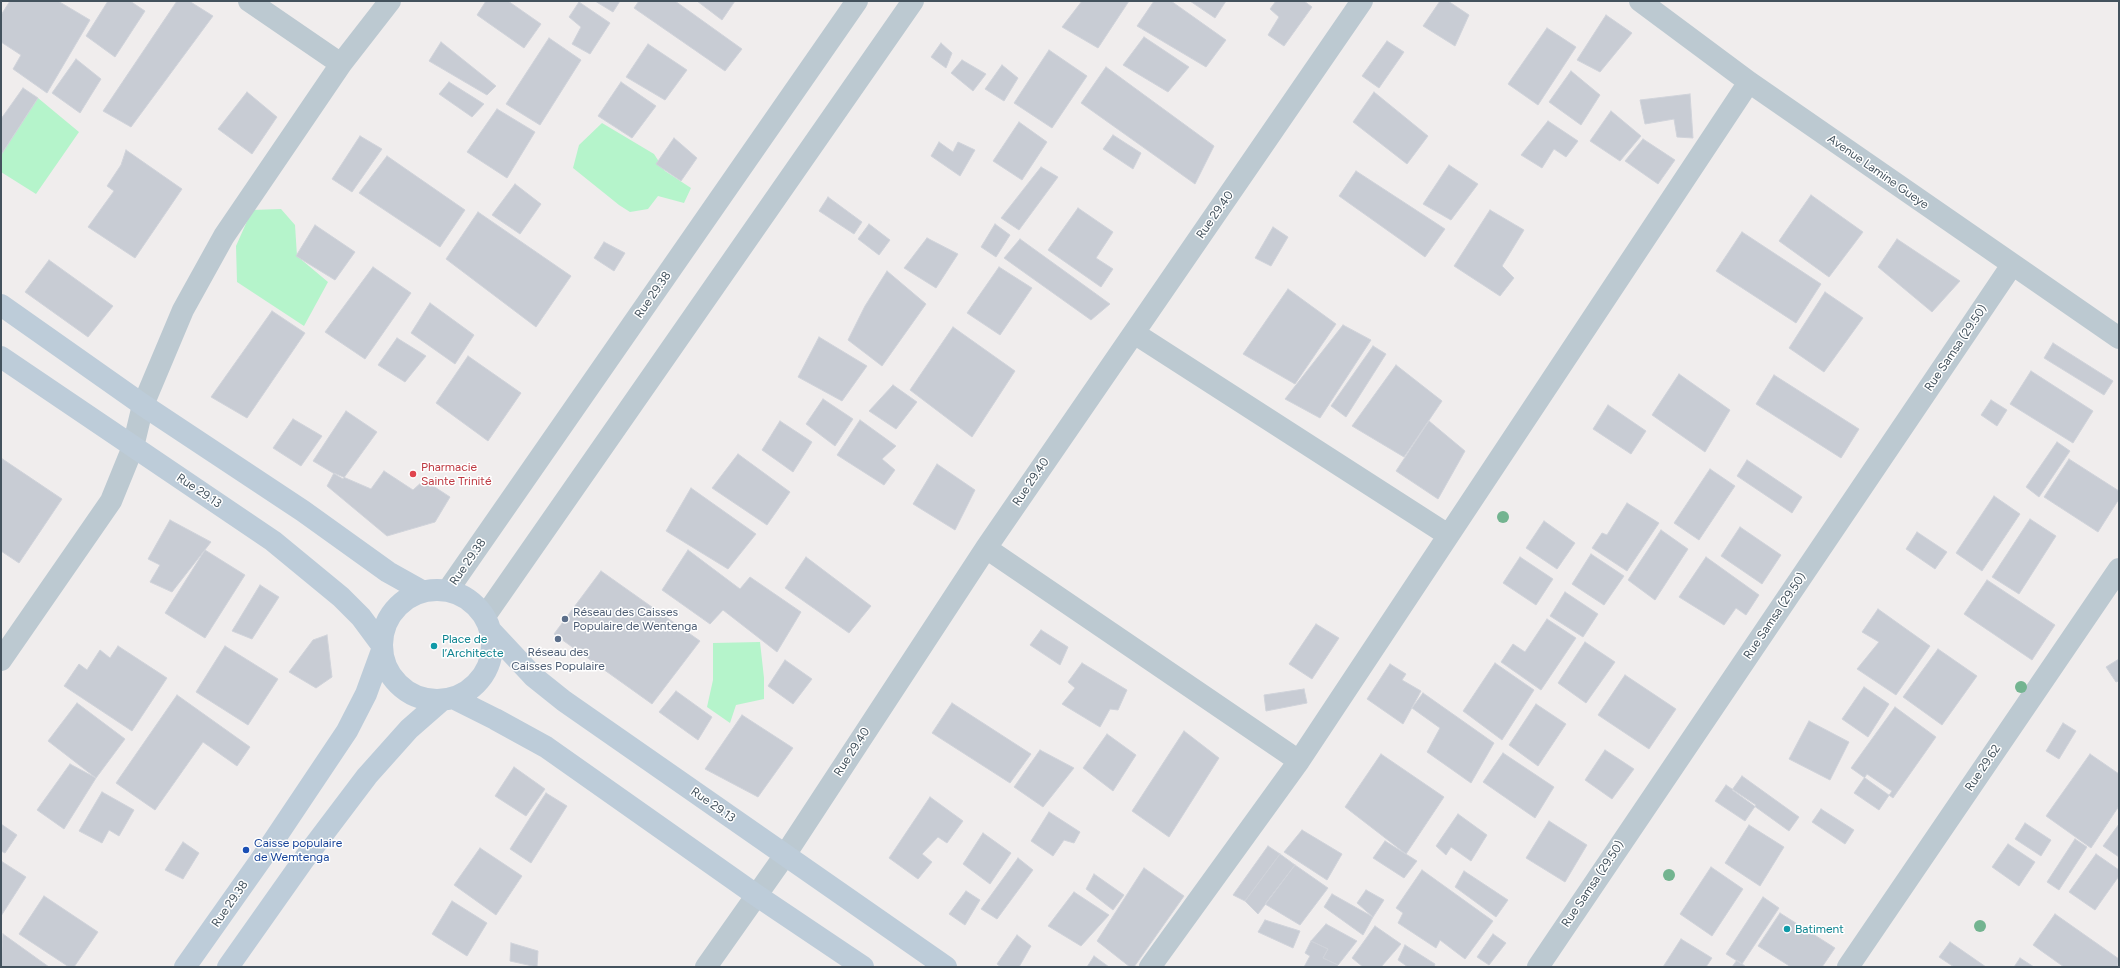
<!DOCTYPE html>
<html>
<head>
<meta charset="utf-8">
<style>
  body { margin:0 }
  #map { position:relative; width:2120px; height:968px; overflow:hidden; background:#f0eded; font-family:Figtree,sans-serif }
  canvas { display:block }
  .frame { position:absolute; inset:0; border:2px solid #43525d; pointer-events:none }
</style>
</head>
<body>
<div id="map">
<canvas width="2120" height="968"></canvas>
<div class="frame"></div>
</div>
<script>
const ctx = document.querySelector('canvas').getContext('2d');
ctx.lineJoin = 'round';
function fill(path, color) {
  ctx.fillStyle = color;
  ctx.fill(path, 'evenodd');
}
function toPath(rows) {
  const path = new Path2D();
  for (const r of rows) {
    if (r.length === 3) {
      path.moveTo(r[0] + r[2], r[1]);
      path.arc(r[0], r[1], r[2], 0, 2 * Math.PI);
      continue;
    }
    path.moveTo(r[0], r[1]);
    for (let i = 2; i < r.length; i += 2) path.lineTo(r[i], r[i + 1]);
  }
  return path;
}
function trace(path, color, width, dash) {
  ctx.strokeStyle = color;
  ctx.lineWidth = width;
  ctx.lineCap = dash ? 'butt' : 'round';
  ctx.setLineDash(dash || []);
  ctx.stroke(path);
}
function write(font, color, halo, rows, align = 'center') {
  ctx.font = font + ' Figtree,sans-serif';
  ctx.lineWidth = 3;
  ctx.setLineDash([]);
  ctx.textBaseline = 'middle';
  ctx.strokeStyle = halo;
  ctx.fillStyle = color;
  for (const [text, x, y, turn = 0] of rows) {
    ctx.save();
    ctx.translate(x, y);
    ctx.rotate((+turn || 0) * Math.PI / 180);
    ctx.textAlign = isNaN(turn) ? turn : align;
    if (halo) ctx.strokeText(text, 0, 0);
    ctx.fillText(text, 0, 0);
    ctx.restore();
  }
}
const green = toPath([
  [38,98,79,132,36,194,1,172,1,155],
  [602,123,654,154,665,171,691,188,684,203,658,196,648,209,630,212,619,205,573,168,579,145],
  [281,209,295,225,297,256,328,282,304,326,237,282,236,246,252,210],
  [760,642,764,678,764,699,736,705,730,723,707,707,713,680,713,643]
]);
const building = toPath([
  [10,1,58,1,90,20,47,93,13,69,21,55,1,42,1,15,10,1],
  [108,1,130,1,145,11,115,57,86,36,108,1],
  [177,1,189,1,213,16,131,127,103,111,177,1],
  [486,1,508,1,541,24,524,48,477,15,486,1],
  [595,1,620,1,613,12,595,1],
  [639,1,675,1,742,49,725,71,634,8,639,1],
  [697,1,735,1,722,20,697,1],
  [1082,1,1129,1,1098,48,1062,27,1082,1],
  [1154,1,1171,1,1226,40,1206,67,1137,26,1154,1],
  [1190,1,1226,1,1215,18,1190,1],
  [1276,1,1304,1,1312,7,1284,46,1268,35,1279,17,1270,9,1276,1],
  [1440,1,1448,1,1469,15,1455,46,1423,26,1440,1],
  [579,2,610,23,590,54,572,44,581,27,569,17,579,2],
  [1606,15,1632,33,1600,72,1577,60,1606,15],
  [1547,28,1576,47,1538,105,1508,84,1547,28],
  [1144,37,1189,67,1168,92,1123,65,1144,37],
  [549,38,581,60,540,125,506,104,549,38],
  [1387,41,1404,52,1379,88,1362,76,1387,41],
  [441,42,496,86,487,95,429,61,441,42],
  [941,43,952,53,946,68,931,57,941,43],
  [648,44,687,70,665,100,626,77,648,44],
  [1049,50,1087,76,1052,128,1014,103,1049,50],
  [76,59,101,79,80,113,52,93,76,59],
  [962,60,986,74,973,91,951,73,962,60],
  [1002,65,1018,78,1004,101,985,89,1002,65],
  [1106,67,1214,146,1195,184,1081,103,1106,67],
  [1571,71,1600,95,1581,125,1549,102,1571,71],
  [449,82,484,104,472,117,439,94,449,82],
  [621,82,656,106,632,138,598,116,621,82],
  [23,88,38,98,1,155,1,119,23,88],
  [247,92,277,117,252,154,218,129,247,92],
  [1374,92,1428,136,1407,164,1353,122,1374,92],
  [1690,94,1693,138,1677,137,1674,119,1645,124,1640,100,1690,94],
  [497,109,535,132,507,178,467,152,497,109],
  [1611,111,1641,136,1620,161,1590,141,1611,111],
  [1548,121,1578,141,1566,157,1554,149,1542,168,1521,155,1548,121],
  [1019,122,1047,142,1022,180,993,161,1019,122],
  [1113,135,1141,153,1133,169,1103,149,1113,135],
  [360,136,382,149,352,192,332,179,360,136],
  [674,138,697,158,681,181,656,164,674,138],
  [1643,139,1675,160,1658,184,1625,161,1643,139],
  [939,142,953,152,958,142,975,150,960,176,931,156,939,142],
  [126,150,182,189,135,258,88,227,114,191,107,186,121,165,126,150],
  [387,156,465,210,440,247,359,193,387,156],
  [1449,165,1478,184,1451,220,1423,204,1449,165],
  [1041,167,1058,177,1019,230,1001,218,1041,167],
  [1356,171,1445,229,1425,257,1339,196,1356,171],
  [515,184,541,204,520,234,492,215,515,184],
  [1811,195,1863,232,1829,277,1779,241,1811,195],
  [828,197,862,222,854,234,819,211,828,197],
  [1078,208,1113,232,1096,258,1113,269,1101,287,1048,250,1078,208],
  [1490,210,1524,230,1502,266,1514,278,1500,296,1454,266,1490,210],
  [478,212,571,276,536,327,446,259,478,212],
  [869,224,890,240,879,255,858,239,869,224],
  [995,224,1010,235,996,257,981,247,995,224],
  [315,225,355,252,335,280,296,256,315,225],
  [1273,227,1288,237,1271,266,1255,258,1273,227],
  [1742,232,1821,284,1796,323,1716,271,1742,232],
  [927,238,958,254,936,288,904,268,927,238],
  [1020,239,1110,304,1091,320,1004,258,1020,239],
  [1897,239,1960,281,1932,312,1878,267,1897,239],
  [604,242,625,253,614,271,594,258,604,242],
  [49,260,113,306,88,337,25,292,49,260],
  [373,267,411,293,365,359,325,332,373,267],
  [999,267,1032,288,1000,335,967,313,999,267],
  [887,271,926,304,882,366,848,340,865,306,887,271],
  [1288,289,1336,324,1295,384,1243,354,1288,289],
  [1825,292,1863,318,1824,372,1789,348,1825,292],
  [430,303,474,335,455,364,411,333,430,303],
  [272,311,305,333,247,418,211,397,272,311],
  [1343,325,1371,340,1320,418,1285,399,1343,325],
  [953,327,1015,371,972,437,910,390,953,327],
  [819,337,867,366,842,401,798,377,819,337],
  [397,338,426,356,405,382,378,365,397,338],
  [2053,343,2113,381,2104,395,2044,358,2053,343],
  [1373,346,1386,354,1346,417,1331,406,1373,346],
  [468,356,521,393,488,441,436,403,468,356],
  [1396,365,1442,401,1404,457,1352,426,1396,365],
  [2031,371,2093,411,2073,443,2010,404,2031,371],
  [1679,374,1730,410,1705,452,1652,415,1679,374],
  [1774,375,1859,429,1841,458,1756,404,1774,375],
  [893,385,917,402,896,429,869,411,893,385],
  [823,399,853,419,835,446,806,424,823,399],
  [1991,400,2007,410,1997,426,1981,415,1991,400],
  [1608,405,1646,431,1631,454,1593,429,1608,405],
  [346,411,377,432,343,479,313,461,346,411],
  [293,419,322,436,301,466,273,448,293,419],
  [860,420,896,446,882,459,895,470,884,485,837,455,860,420],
  [780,421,812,442,793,472,762,450,780,421],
  [1429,421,1465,451,1438,499,1396,471,1429,421],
  [2057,442,2070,451,2039,497,2026,487,2057,442],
  [738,454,790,492,767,525,712,488,738,454],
  [1,458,62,499,19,563,1,551,1,458],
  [2069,459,2119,491,2119,499,2098,532,2044,497,2069,459],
  [1747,460,1802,497,1792,513,1737,476,1747,460],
  [937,464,975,490,955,530,913,504,937,464],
  [1710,469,1735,486,1699,540,1674,523,1710,469],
  [384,471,413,490,424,480,450,497,435,522,387,536,327,486,334,473,371,489,384,471],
  [691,488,756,534,728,569,666,531,691,488],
  [1994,496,2020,514,1982,571,1956,553,1994,496],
  [1627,503,1659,523,1627,571,1592,548,1602,533,1607,535,1627,503],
  [2030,519,2056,536,2019,594,1992,577,2030,519],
  [170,520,211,542,172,592,150,582,160,565,148,559,170,520],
  [1544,521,1575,543,1557,569,1526,548,1544,521],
  [1740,527,1781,555,1762,584,1721,556,1740,527],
  [1661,530,1688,549,1655,600,1628,580,1661,530],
  [1917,532,1947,552,1935,569,1906,549,1917,532],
  [205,550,245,575,205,638,165,613,205,550],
  [688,550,740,589,750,577,801,612,777,652,723,610,710,624,662,590,688,550],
  [1591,554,1624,576,1604,605,1572,584,1591,554],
  [806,557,871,606,849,633,785,588,806,557],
  [1520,557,1553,579,1536,605,1503,583,1520,557],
  [1706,557,1759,595,1746,615,1736,608,1724,625,1679,597,1706,557],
  [601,571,700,641,652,704,554,634,601,571],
  [1987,580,2055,625,2032,660,1964,614,1987,580],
  [260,585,279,597,252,639,232,631,260,585],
  [1565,592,1598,614,1583,637,1550,616,1565,592],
  [1878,609,1930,646,1896,695,1857,669,1879,642,1862,632,1878,609],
  [1547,619,1576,638,1541,690,1501,662,1513,644,1525,652,1547,619],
  [1316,624,1339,638,1312,679,1289,664,1316,624],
  [1041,630,1068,647,1060,665,1030,645,1041,630],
  [327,635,332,677,316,688,289,672,313,640,327,635],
  [1585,642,1615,662,1586,703,1558,683,1585,642],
  [118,646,167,678,132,731,64,686,79,664,87,670,100,650,110,658,118,646],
  [225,646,278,679,248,725,196,692,225,646],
  [1938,649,1977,676,1942,725,1903,697,1938,649],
  [2119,659,2119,681,2116,682,2106,667,2119,659],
  [785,660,812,679,793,704,768,686,785,660],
  [1082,663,1127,690,1118,710,1110,709,1100,727,1062,704,1075,688,1068,682,1082,663],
  [1495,663,1534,690,1502,740,1463,711,1495,663],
  [1390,664,1406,674,1402,680,1421,691,1403,724,1367,699,1390,664],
  [1625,675,1676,709,1649,749,1598,715,1625,675],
  [1864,687,1889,704,1868,737,1842,719,1864,687],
  [1304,689,1307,703,1266,711,1264,695,1304,689],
  [676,691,712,717,698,740,659,712,676,691],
  [1423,693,1494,743,1471,783,1427,752,1440,728,1412,708,1423,693],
  [177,695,250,747,237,766,203,742,155,810,116,783,177,695],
  [77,703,125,739,96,778,48,741,77,703],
  [952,703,1031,754,1010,783,932,733,952,703],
  [1536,704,1566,724,1538,766,1509,745,1536,704],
  [1895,707,1936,737,1893,798,1851,768,1895,707],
  [742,715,793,748,758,797,705,769,742,715],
  [1809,721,1849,742,1830,780,1789,759,1809,721],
  [2063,723,2076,731,2059,759,2046,751,2063,723],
  [1184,731,1219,758,1169,837,1132,811,1184,731],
  [1107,734,1136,755,1113,791,1083,768,1107,734],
  [1040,750,1074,768,1043,807,1014,787,1040,750],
  [1605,750,1634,769,1612,799,1585,780,1605,750],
  [1503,753,1554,787,1535,818,1483,782,1503,753],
  [1381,754,1444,797,1406,854,1345,807,1381,754],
  [2090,754,2119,774,2119,806,2091,848,2046,816,2090,754],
  [70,764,96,778,64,829,37,810,70,764],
  [514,767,545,789,526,816,495,796,514,767],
  [1867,774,1892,791,1879,810,1854,793,1867,774],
  [1742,776,1799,817,1789,831,1732,790,1742,776],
  [1726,785,1756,805,1745,821,1715,801,1726,785],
  [102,792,134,810,119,836,109,830,102,843,79,831,102,792],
  [546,793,567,806,531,863,510,849,546,793],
  [930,797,963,821,947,843,938,837,922,854,932,862,918,879,889,858,930,797],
  [1821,809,1854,830,1845,844,1812,822,1821,809],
  [1049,812,1080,832,1074,843,1064,840,1053,856,1031,841,1049,812],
  [1458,814,1487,835,1471,861,1451,847,1446,855,1436,846,1458,814],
  [1549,821,1587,845,1565,882,1526,858,1549,821],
  [2025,823,2051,840,2041,856,2015,839,2025,823],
  [1,824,17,835,5,853,1,851,1,824],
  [2119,824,2119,857,2103,846,2119,824],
  [1749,825,1784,847,1760,886,1725,863,1749,825],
  [1302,830,1342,854,1327,880,1284,852,1302,830],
  [983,833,1011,853,990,884,963,864,983,833],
  [2075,839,2087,847,2059,890,2047,882,2075,839],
  [1385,841,1417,861,1404,878,1373,858,1385,841],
  [183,842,199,853,183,879,165,870,183,842],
  [2008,844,2035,862,2019,886,1992,867,2008,844],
  [1268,846,1280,854,1245,901,1233,895,1268,846],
  [480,848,522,876,496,915,454,885,480,848],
  [1280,854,1295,865,1258,914,1245,901,1280,854],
  [2096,854,2119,870,2119,876,2095,910,2069,892,2096,854],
  [1018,858,1033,870,997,919,981,909,1018,858],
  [1,861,26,877,1,916,1,861],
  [1295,865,1328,888,1300,925,1265,904,1295,865],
  [1711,867,1743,889,1712,936,1680,914,1711,867],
  [1144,868,1184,896,1134,967,1130,967,1097,941,1144,868],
  [1422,870,1493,921,1465,959,1440,940,1436,948,1398,923,1403,913,1396,908,1422,870],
  [1464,871,1508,900,1496,917,1455,887,1464,871],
  [1094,874,1124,895,1113,910,1086,889,1094,874],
  [1366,890,1384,900,1373,917,1357,903,1366,890],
  [966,891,980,900,965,925,949,914,966,891],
  [1074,892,1109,915,1081,946,1048,926,1074,892],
  [1332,894,1373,917,1363,935,1324,907,1332,894],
  [44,896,98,932,74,967,69,967,19,934,44,896],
  [1763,897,1779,908,1742,964,1726,954,1763,897],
  [452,901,487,923,467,956,432,934,452,901],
  [1780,913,1835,948,1822,967,1791,967,1758,946,1780,913],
  [2055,914,2119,959,2117,967,2064,967,2033,945,2055,914],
  [1265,920,1300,931,1293,948,1258,932,1265,920],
  [1326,924,1357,941,1338,965,1323,958,1328,949,1311,941,1326,924],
  [1375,926,1401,944,1381,967,1363,967,1352,958,1375,926],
  [3,934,49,967,1,967,3,934],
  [1493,934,1506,943,1489,965,1477,957,1493,934],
  [1017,935,1031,946,1019,967,1001,967,997,964,1017,935],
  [1681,939,1712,958,1706,967,1663,967,1681,939],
  [1311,941,1328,949,1323,958,1338,965,1336,967,1304,967,1310,956,1305,953,1311,941],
  [1950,942,1986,967,1954,967,1939,957,1950,942],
  [511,943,538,951,537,967,510,961,511,943],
  [1405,945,1435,964,1434,967,1408,967,1398,960,1405,945],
  [1094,956,1109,967,1087,967,1094,956],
  [2020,958,2034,967,2014,967,2020,958],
  [1737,960,1746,967,1732,967,1737,960]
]);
const minor = toPath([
  [249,1,341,64],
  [1640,1,1749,82,2119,338],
  [1134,333,1448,535],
  [986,548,1299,761],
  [448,590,857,1],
  [485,616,913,1],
  [1,660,111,501,133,447,143,405,183,310,224,236,341,64,390,1],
  [706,967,785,855,986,548,1362,1],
  [1150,967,1299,761,1749,82],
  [1538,967,2012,265],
  [1848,967,2119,569]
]);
const secondary = toPath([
  [1,305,143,405,303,511,388,572,422,591],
  [1,357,273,541,341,597,361,617,381,644],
  [437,645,55],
  [491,631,534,677,564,701,946,967],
  [453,698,495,719,546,747,756,895,863,967],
  [185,967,262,858,347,731,366,694,381,653],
  [228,967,305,858,367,776,409,729,441,701]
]);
const trees = [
  [1503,517],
  [2021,687],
  [1669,875],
  [1980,926]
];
const markers = [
  [413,474,4,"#e0444e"],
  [565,619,4,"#5c6f8a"],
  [558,639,4,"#5c6f8a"],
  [434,646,4,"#0f9aa8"],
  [246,850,4,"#1a4fb4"],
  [1787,929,4,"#0f9aa8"]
];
const streetNames = [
  ["Avenue Lamine Gueye",1878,172,35],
  ["Rue 29.40",1215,215,-55],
  ["Rue 29.38",653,295,-55],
  ["Rue Samsa (29.50)",1956,348,-56],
  ["Rue 29.40",1031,482,-56],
  ["Rue 29.13",199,491,34],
  ["Rue 29.38",468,562,-55],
  ["Rue Samsa (29.50)",1775,616,-56],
  ["Rue 29.40",852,752,-57],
  ["Rue 29.62",1983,768,-56],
  ["Rue 29.13",713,805,35],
  ["Rue Samsa (29.50)",1593,884,-56],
  ["Rue 29.38",230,904,-55]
];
const healthNames = [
  ["Pharmacie",421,467],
  ["Sainte Trinité",421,481]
];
const serviceNames = [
  ["Réseau des Caisses",573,612],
  ["Populaire de Wentenga",573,626],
  ["Réseau des",558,652,"center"],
  ["Caisses Populaire",558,666,"center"]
];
const cultureNames = [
  ["Place de",442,639],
  ["l’Architecte",442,653],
  ["Batiment",1795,929]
];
const transitNames = [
  ["Caisse populaire",254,843],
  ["de Wemtenga",254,857]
];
fill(green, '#b5f4cb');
fill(building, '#c8ccd4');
trace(building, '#d0d3da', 1);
trace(minor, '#bcc9d1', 22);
trace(secondary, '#bdccd9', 22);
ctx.fillStyle = '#73b490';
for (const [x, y] of trees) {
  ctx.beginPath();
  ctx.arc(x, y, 6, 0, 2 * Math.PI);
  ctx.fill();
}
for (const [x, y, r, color] of markers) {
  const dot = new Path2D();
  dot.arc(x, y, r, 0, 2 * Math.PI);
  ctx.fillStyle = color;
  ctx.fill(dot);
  trace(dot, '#fff', 1.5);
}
write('12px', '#43525d', '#fff', streetNames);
write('12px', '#be3a42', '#fff', healthNames, 'left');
write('12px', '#4e5e75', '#fff', serviceNames, 'left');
write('12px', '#0d838f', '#fff', cultureNames, 'left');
write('12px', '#164399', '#fff', transitNames, 'left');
</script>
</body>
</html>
